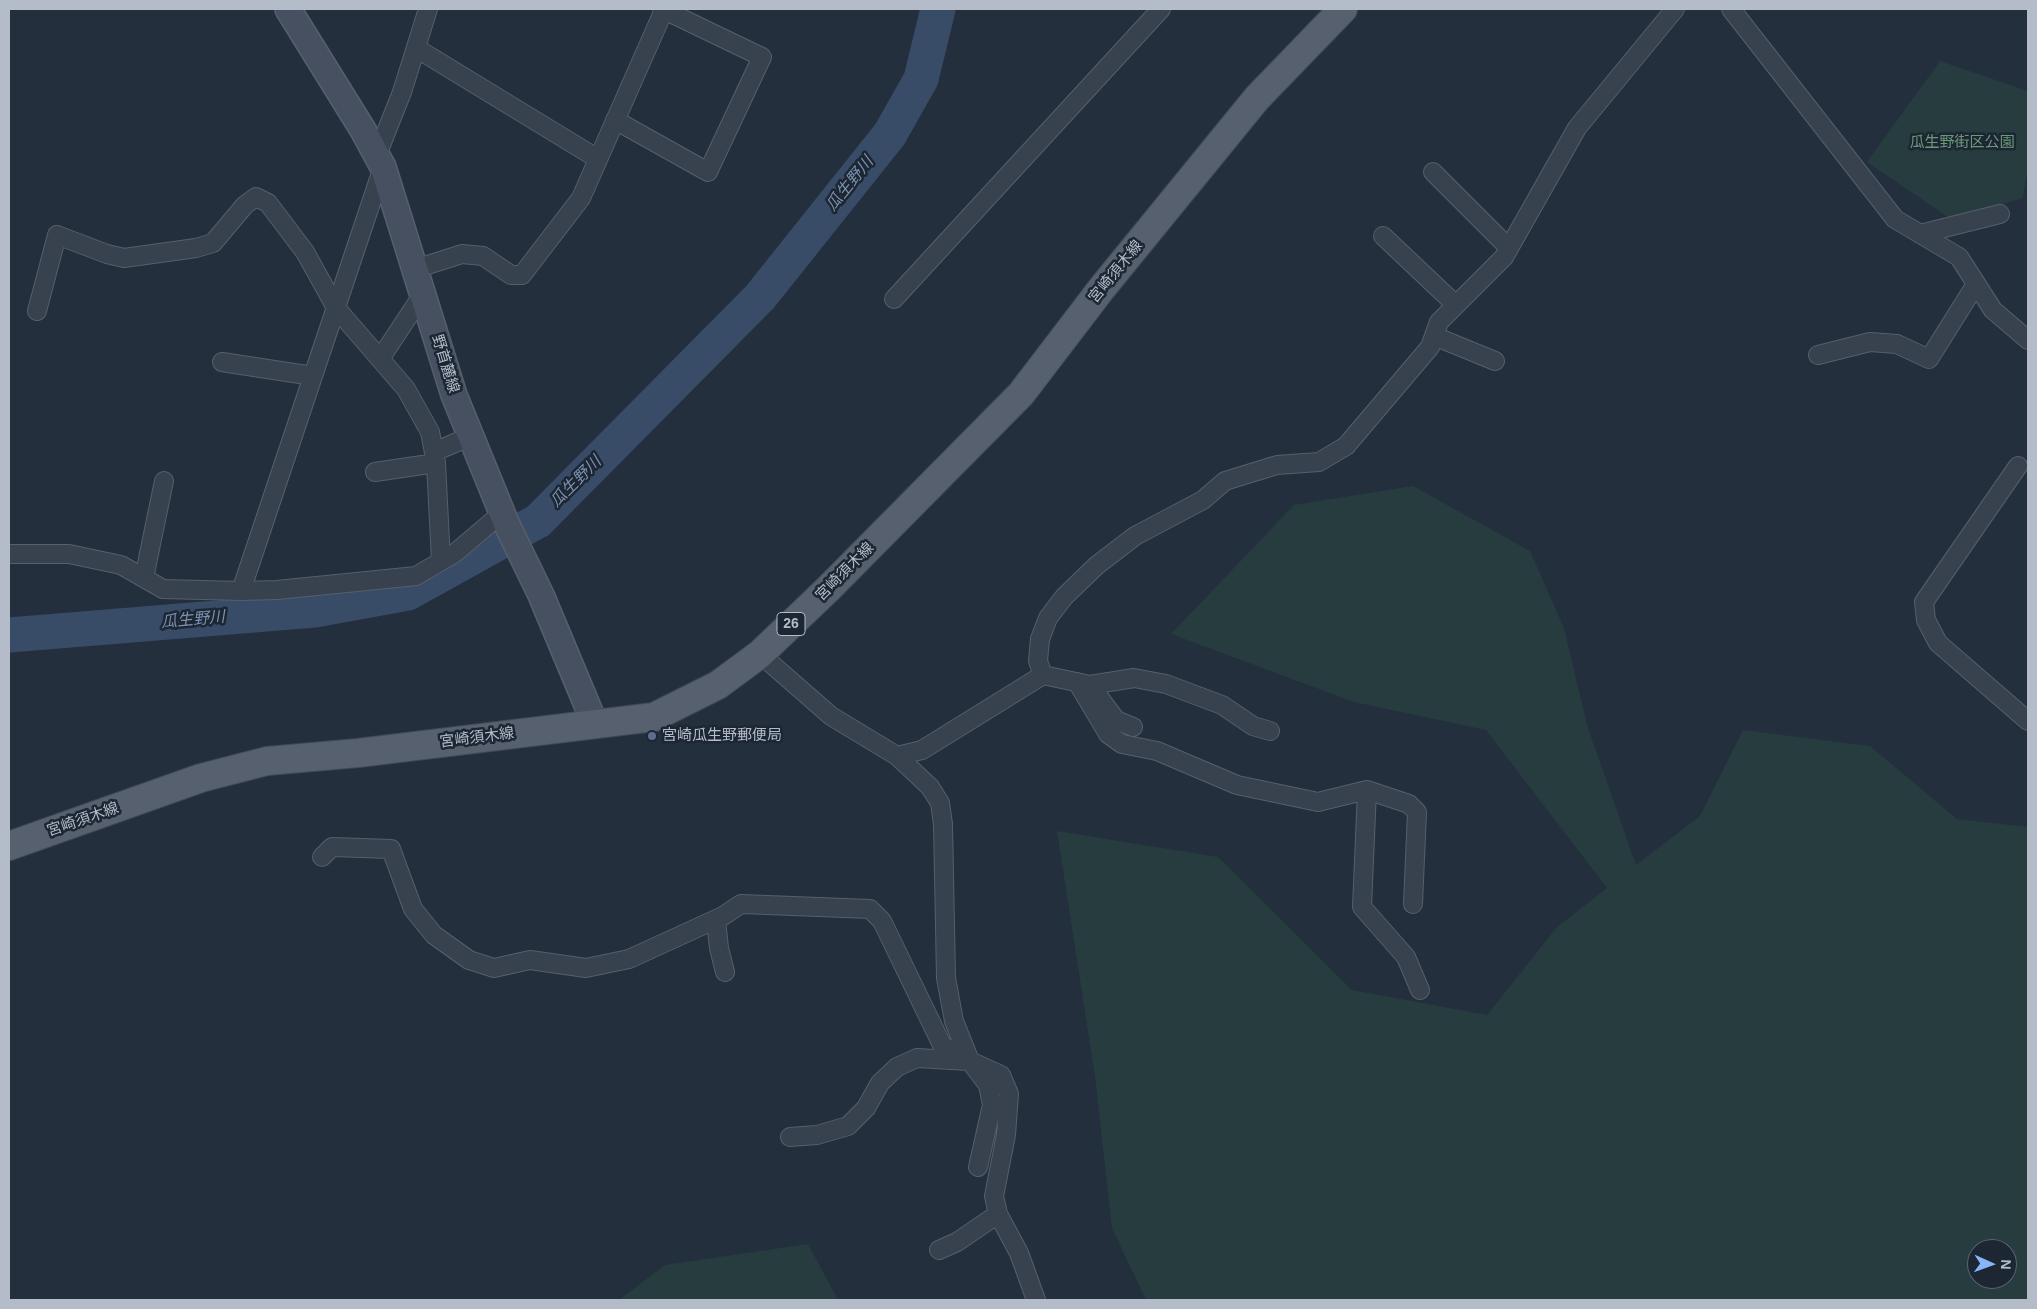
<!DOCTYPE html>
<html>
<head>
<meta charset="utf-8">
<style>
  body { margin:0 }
  #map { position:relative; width:2037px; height:1309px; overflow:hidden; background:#242f3e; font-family:Helvetica,sans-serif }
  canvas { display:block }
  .frame { position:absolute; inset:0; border:10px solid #b4bcc9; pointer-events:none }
  .north { position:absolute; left:1967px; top:1239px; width:50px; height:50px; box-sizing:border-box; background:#1d2633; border:1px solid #59626f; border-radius:50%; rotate:92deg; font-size:14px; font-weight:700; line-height:20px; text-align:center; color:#b4bcc9 }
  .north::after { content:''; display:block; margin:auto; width:18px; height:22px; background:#8ab4f8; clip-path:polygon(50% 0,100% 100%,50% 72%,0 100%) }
</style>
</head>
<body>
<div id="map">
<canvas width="2037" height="1309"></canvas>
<div class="frame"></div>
<div class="north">N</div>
</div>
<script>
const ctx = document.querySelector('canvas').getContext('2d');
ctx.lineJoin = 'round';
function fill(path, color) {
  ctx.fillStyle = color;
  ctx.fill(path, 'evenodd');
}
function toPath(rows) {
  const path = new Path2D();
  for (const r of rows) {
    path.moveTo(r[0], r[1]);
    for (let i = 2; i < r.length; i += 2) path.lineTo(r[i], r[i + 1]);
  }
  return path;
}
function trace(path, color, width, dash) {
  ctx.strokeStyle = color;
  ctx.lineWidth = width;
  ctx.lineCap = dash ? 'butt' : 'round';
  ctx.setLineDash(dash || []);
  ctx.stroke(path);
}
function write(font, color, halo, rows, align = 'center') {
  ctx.font = font + ' Helvetica,"Noto Sans JP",sans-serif';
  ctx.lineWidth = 5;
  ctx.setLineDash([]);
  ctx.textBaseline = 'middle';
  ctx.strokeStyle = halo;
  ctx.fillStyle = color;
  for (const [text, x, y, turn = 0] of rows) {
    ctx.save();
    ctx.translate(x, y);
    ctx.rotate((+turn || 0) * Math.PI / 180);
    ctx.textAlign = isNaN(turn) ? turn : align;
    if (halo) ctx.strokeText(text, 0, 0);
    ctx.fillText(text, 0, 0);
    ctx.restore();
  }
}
const green = toPath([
  [1940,61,2028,91,2028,167,2023,198,1951,219,1867,162],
  [1413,486,1530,551,1564,628,1587,725,1636,865,1700,816,1743,730,1870,746,1957,819,2028,827,2028,1300,1146,1300,1112,1228,1095,1077,1057,831,1218,857,1352,990,1487,1015,1557,927,1607,888,1486,730,1354,702,1171,634,1294,505],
  [1977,1249,2007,1249,2007,1279,1977,1279],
  [808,1244,838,1300,619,1300,665,1265]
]);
const river = toPath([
  [9,635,315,610,408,593,538,521,760,297,890,134,921,79,938,9]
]);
const minor = toPath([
  [1731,9,1895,219,1959,257,1993,310,2028,340],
  [416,48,598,159],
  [615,120,708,172,762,57,662,9],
  [377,155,402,92,428,9],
  [1433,172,1509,248],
  [1920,234,2000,214],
  [1383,236,1456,305],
  [415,269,462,254,483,256,511,275,522,275,581,198,664,10],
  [894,299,1161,9],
  [37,311,57,235,107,254,124,258,196,248,213,243,245,205,256,197,268,203,305,252,336,308,406,389,430,432,436,463,441,561],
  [1434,336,1495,361],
  [1818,355,1870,342,1897,344,1929,359,1976,284],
  [380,359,423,294],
  [222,362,313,376],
  [434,452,471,436],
  [2018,466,1924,602,1926,620,1938,643,2028,721],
  [375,472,436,463],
  [9,554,69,554,121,565,163,589,241,591,277,590,416,576,455,553,502,513],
  [144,578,164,481],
  [241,591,383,167],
  [760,654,831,716,897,756,930,787,940,803,943,824,946,978,954,1021,970,1061,988,1085,992,1105,978,1167],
  [1043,675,1090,685,1134,678,1166,684,1222,705,1253,726,1270,731],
  [1077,682,1108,734,1122,744,1157,751,1237,785,1318,802,1367,790,1409,804,1417,812,1413,904],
  [1090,685,1116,720,1133,727],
  [897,756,922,750,1043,675,1038,661,1040,639,1048,618,1064,597,1096,566,1135,536,1203,500,1225,481,1277,465,1319,462,1346,446,1430,347,1439,322,1504,257,1577,128,1675,9],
  [1367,790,1362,907,1406,957,1420,990],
  [322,857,332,847,391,849,413,909,434,935,469,960,494,968,530,960,586,968,629,959,723,916,741,904,870,909,882,921,942,1045,970,1061,1001,1075,1009,1094,1006,1135,994,1196,998,1214,1019,1253,1036,1300],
  [716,920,719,948,725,972],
  [790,1137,817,1135,848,1126,866,1108,880,1083,897,1067,917,1058,969,1061],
  [939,1250,957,1242,998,1214]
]);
const secondary = toPath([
  [288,9,363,130,383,167,454,395,507,525,541,595,595,724]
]);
const primary = toPath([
  [9,846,201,778,267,761,358,753,654,717,718,685,760,654,829,588,1021,394,1102,288,1257,98,1343,9]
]);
const markers = [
  [652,736,5,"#5c6f8a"]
];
const shields = [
  [791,624,28]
];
const shieldNames = [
  ["26",791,624]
];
const parkNames = [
  ["瓜生野街区公園",1962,143]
];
const streetNames = [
  ["宮崎須木線",1116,272,-51],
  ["野首麓線",445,364,73],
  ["宮崎須木線",845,572,-45],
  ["宮崎須木線",477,738,-7],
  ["宮崎須木線",83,820,-19]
];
const poiNames = [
  ["宮崎瓜生野郵便局",662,736]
];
const waterNames = [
  ["瓜生野川",850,184,-51],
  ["瓜生野川",576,482,-45],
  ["瓜生野川",193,620,-5]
];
fill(green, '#263c3f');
trace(river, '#394c67', 35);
trace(minor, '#565f6c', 20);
trace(secondary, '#565f6c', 28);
trace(primary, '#414a57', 30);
trace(minor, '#38414e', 18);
trace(secondary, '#465061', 25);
trace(primary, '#56606e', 28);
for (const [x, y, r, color] of markers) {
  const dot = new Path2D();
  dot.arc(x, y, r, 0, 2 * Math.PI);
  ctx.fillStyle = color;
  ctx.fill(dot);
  trace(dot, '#1d2633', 2);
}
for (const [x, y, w] of shields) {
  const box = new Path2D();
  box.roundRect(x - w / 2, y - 11.5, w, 23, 4);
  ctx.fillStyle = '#1d2633';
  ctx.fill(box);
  trace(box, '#b4bcc9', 1);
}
write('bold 14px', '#b4bcc9', null, shieldNames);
write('15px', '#6b9a76', '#1d2633', parkNames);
write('15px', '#b4bcc9', '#1d2633', streetNames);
write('15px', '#b4bcc9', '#1d2633', poiNames, 'left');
write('italic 16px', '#7c92b1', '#1d2633', waterNames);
</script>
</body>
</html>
